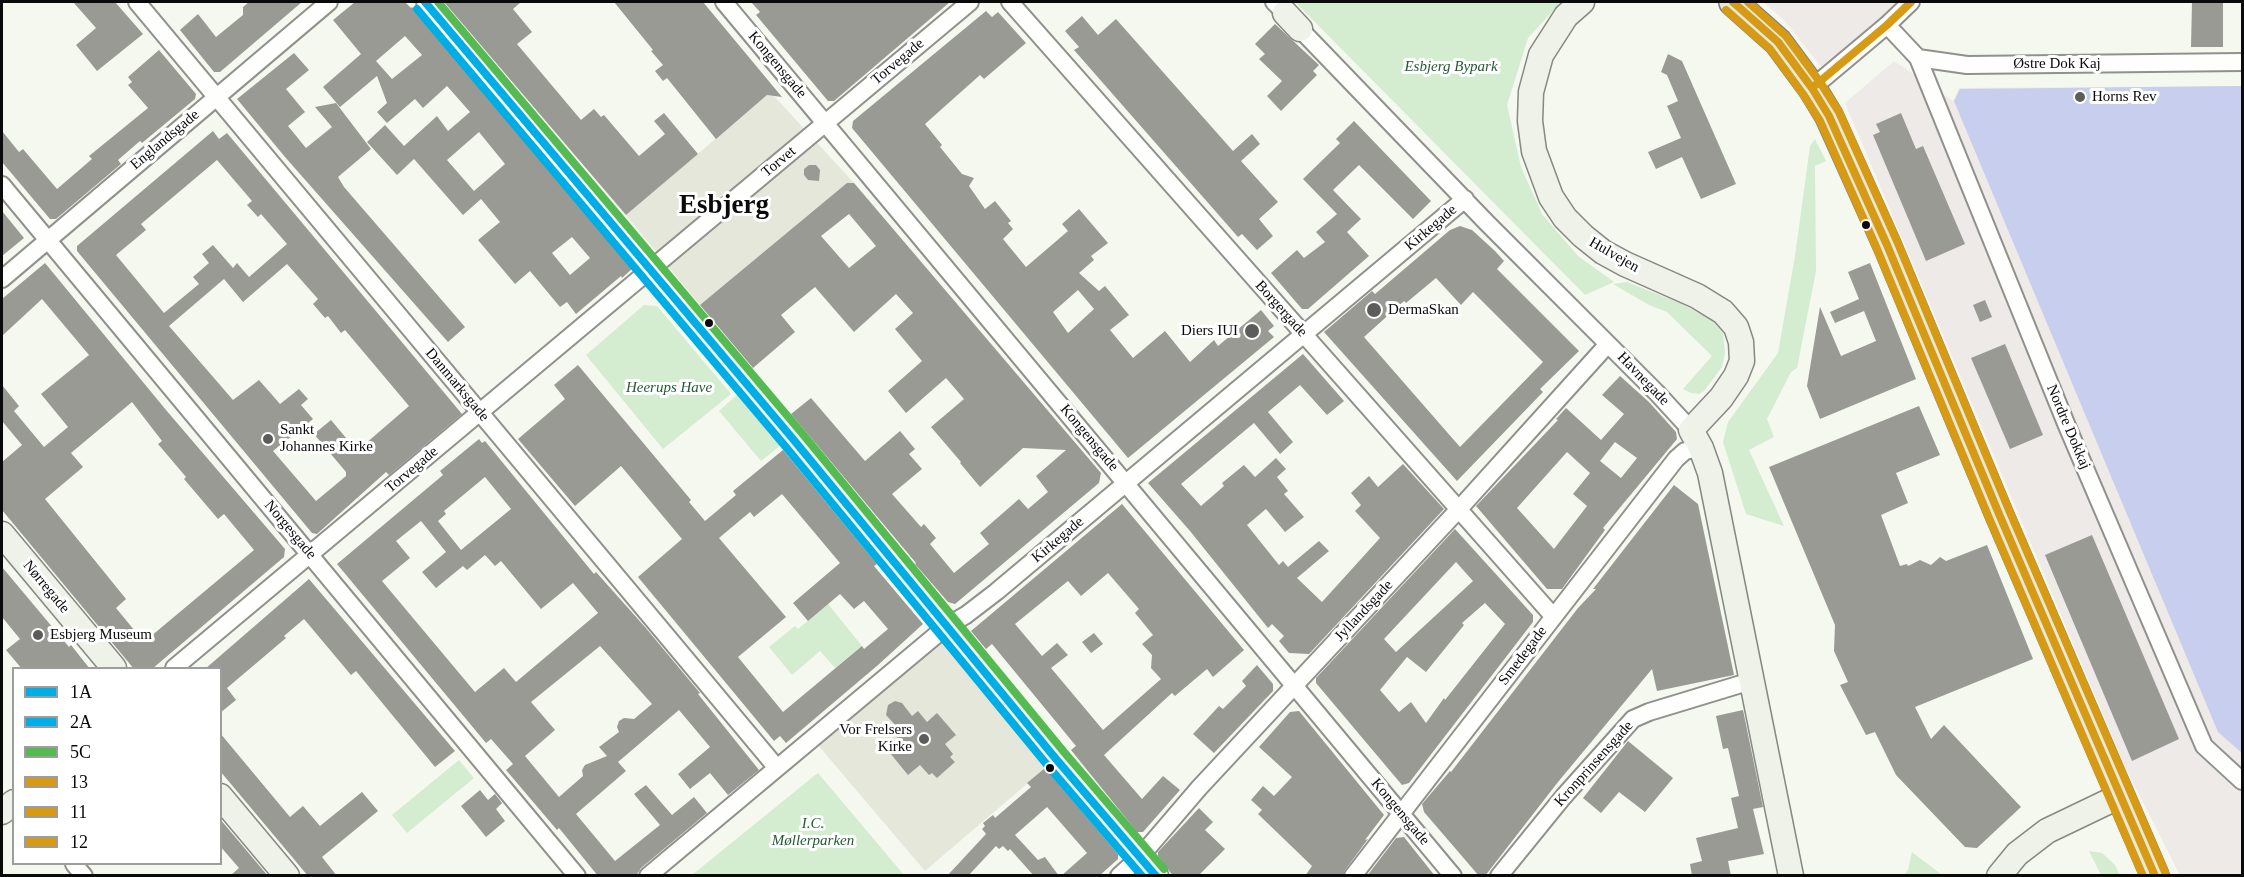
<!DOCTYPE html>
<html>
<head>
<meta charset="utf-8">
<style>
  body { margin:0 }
  #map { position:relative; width:2244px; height:877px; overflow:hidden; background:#f5f8ee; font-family:Georgia,serif }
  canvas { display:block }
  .frame { position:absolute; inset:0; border:3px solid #0a0a0a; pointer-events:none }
  .legend { position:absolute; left:12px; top:667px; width:210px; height:198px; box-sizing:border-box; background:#fff; border:2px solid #9d9d9d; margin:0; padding:8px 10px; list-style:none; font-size:18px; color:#0a0a0a }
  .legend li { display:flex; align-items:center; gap:12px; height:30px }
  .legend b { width:30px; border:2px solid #9d9d9d }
</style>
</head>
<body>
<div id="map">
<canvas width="2244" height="877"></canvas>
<div class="frame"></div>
<ul class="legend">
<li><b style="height:8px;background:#00ade4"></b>1A</li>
<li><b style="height:8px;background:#00ade4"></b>2A</li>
<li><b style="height:8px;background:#54ba51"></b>5C</li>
<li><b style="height:8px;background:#d79a14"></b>13</li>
<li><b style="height:8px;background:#d79a14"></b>11</li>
<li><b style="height:8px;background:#d79a14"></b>12</li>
</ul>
</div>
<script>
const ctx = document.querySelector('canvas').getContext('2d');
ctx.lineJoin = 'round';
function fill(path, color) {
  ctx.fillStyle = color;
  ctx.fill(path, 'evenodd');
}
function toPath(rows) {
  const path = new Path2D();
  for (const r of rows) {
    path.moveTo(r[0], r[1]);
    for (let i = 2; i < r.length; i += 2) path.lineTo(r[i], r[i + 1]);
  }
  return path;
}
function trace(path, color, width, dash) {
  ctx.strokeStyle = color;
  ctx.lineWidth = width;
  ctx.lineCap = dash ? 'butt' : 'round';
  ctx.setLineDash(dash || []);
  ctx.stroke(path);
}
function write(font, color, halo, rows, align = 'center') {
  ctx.font = font + ' Georgia,serif';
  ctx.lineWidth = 6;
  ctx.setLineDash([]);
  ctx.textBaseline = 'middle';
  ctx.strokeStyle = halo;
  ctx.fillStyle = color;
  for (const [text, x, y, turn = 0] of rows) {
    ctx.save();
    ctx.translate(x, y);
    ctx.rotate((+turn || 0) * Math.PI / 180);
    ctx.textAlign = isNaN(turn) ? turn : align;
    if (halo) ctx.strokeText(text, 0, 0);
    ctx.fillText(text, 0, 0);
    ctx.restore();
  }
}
const industrial = toPath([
  [1763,2,1903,2,1826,73,1784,20],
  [1894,61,1953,101,1959,88,2242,86,2242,875,2180,875,2127,771,1845,103]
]);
const green = toPath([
  [1295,2,1561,2,1528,38,1507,105,1521,167,1542,214,1578,256,1614,282,1585,295],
  [1815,139,1826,161,1815,166,1816,271,1797,368,1791,372,1767,419,1774,437,1749,450,1784,526,1746,514,1723,442,1728,422,1778,353,1795,256,1810,146],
  [1627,282,1682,304,1713,321,1723,334,1725,353,1722,367,1704,391,1699,394,1691,393,1683,389,1712,356,1667,312,1649,305,1613,284],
  [644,305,657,306,731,394,663,449,586,355],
  [738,394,781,445,761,461,719,411],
  [828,604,862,646,835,668,820,651,792,675,769,647,795,626,798,629],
  [459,760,474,778,407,833,392,815],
  [818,773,904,875,692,875,814,776],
  [2089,851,2102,853,2115,865,2120,875,2101,875],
  [1912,852,1942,875,1904,875,1908,870]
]);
const plaza = toPath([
  [767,95,774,96,854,183,700,305,626,215],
  [947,626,1056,759,925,871,812,738]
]);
const water = toPath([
  [2242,86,2242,753,2218,732,1954,101,1960,89]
]);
const building = toPath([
  [73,2,115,2,143,34,97,71,76,45,96,28],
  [249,2,302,2,220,72,214,72,180,30,198,14,216,37,243,15,243,7],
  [355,2,405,2,411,8,412,7,634,267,622,278,621,276,576,314,567,302,560,307,530,271,515,284,478,240,500,222,481,199,463,215,414,159,397,175,367,142,385,125,404,146,437,116,448,131,470,112,447,86,423,108,415,99,387,123,377,112,387,103,377,76,340,107,323,87,361,54,333,20],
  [405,36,422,55,392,79,376,61],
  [479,132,505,164,474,191,447,160],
  [572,237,590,258,570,275,552,253],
  [444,2,521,2,513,9,532,32,517,44,581,120,594,109,601,117,604,115,639,156,665,134,654,121,664,113,698,154,626,215],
  [614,2,703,2,782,97,767,95,716,139,667,78,663,81,655,71,663,65,651,51,653,50],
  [751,2,950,2,834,101,828,101,756,15,760,12],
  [2192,2,2223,2,2223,47,2191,47],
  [986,11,992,17,998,12,1026,43,984,79,980,75,925,124,942,145,940,147,962,174,974,178,969,186,985,209,995,201,1011,221,1008,223,1013,229,1003,239,1026,267,1068,231,1062,224,1079,209,1108,243,1091,256,1094,260,1079,273,1099,291,1105,286,1129,315,1110,330,1133,358,1165,331,1190,362,1214,340,1218,346,1261,310,1274,326,1268,331,1274,337,1128,458,852,128,853,121],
  [1078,290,1094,309,1068,333,1053,312],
  [1082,16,1098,35,1116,19,1233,151,1252,134,1260,144,1241,161,1278,202,1259,219,1273,236,1257,250,1242,234,1238,237,1074,50,1079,47,1065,31],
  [1275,24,1319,65,1313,71,1317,75,1281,111,1267,96,1282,81,1259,59,1265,54,1255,44],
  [159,50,196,94,195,99,142,143,140,141,118,160,121,164,56,219,50,219,2,162,2,131,19,152,23,149,57,189,92,159,89,156,148,108,128,85,132,82,128,77],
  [294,53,309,70,286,89,305,112,288,126,306,148,332,127,315,107,336,103,371,149,338,177,344,187,465,327,448,342,285,157,237,99],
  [1668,54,1682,61,1736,184,1701,199,1682,157,1656,169,1648,152,1681,138,1667,106,1678,101,1667,75,1661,72],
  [1901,113,1916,149,1923,146,1965,244,1926,261,1873,135,1880,132,1876,124],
  [1354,121,1431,201,1413,219,1359,165,1333,190,1361,219,1347,232,1369,256,1308,309,1302,309,1271,273,1297,250,1304,258,1325,242,1316,232,1337,214,1303,179,1340,143,1336,139],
  [213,131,219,139,227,133,462,414,389,475,386,472,317,534,312,533,77,251,77,246],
  [217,160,252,201,247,205,258,217,261,214,287,244,249,277,237,263,233,268,213,245,202,254,209,263,193,277,199,284,164,313,116,255,146,230,141,224],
  [287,264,318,299,313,304,325,318,328,316,341,333,345,330,409,406,357,451,331,420,314,434,346,472,346,476,316,501,273,451,313,419,301,405,308,399,299,389,280,404,259,380,233,400,169,326,224,279,243,302],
  [809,165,816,165,820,170,819,181,808,180,804,175,804,169],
  [847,183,854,183,1101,473,1099,483,955,604,948,602,915,564,916,563,791,414,811,398,865,461,900,431,915,449,909,454,922,469,892,494,921,527,924,524,936,538,930,544,954,573,989,544,980,533,1019,499,1028,509,1048,492,1036,476,1066,450,1023,448,980,487,960,463,961,462,931,427,964,399,946,378,906,413,888,391,922,361,895,329,913,313,896,294,854,332,815,287,781,315,795,332,753,368,700,305],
  [849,214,876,246,849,268,821,236],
  [2,211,24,238,2,256],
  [1460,226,1472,230,1495,251,1504,261,1497,269,1579,351,1540,389,1543,392,1457,481,1324,332,1372,291,1375,294,1450,230],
  [1436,278,1461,305,1473,292,1543,362,1460,447,1364,337,1404,301,1406,303],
  [45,263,166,410,285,549,284,557,152,669,134,669,2,510,2,462,22,445,2,421,2,385,19,406,14,411,44,447,68,427,41,394,89,355,42,299,2,336,2,299],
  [132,402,162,441,158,444,186,477,184,479,218,519,224,514,254,550,144,642,116,608,126,599,45,499,83,467,71,453],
  [1870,263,1916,379,1820,419,1807,386,1820,307,1841,356,1876,341,1864,311,1835,323,1830,312,1859,299,1848,272],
  [1985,300,1992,317,1980,322,1973,305],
  [2005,344,2043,435,2010,449,1971,358],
  [1303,354,1344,401,1327,415,1300,385,1268,412,1293,442,1280,454,1254,423,1181,484,1201,506,1224,486,1222,483,1244,465,1255,477,1276,458,1286,469,1277,477,1288,491,1284,494,1304,517,1285,532,1266,509,1247,525,1279,565,1283,561,1288,567,1319,541,1329,551,1297,578,1322,602,1380,538,1355,511,1361,505,1351,493,1369,476,1378,487,1403,464,1444,509,1309,654,1289,653,1279,641,1284,636,1272,624,1268,628,1190,531,1148,483],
  [578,365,691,500,689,502,705,521,736,495,733,491,783,450,877,564,874,566,923,624,878,665,786,743,780,736,774,741,638,577,682,539,621,466,575,506,518,439,565,399,554,385],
  [782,494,840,563,793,603,808,621,840,594,854,609,864,601,888,629,864,649,862,646,783,712,738,657,786,617,719,538,750,512,754,517],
  [1620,376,1649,402,1676,432,1677,439,1603,528,1605,530,1562,589,1547,589,1476,506,1558,420,1556,419,1566,408,1601,440,1624,414,1602,395],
  [1615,442,1637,458,1621,478,1600,461],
  [1567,452,1590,473,1573,494,1587,506,1554,549,1517,508],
  [1919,406,1940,455,1896,473,1908,503,1881,515,1900,566,1907,564,1908,566,1920,560,1931,565,1940,557,1946,561,1987,545,2033,659,1915,707,1931,739,1944,725,2021,807,1977,848,1965,847,1896,775,1875,732,1866,735,1840,685,1848,682,1834,651,1835,625,1769,467],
  [479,439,482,443,485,441,594,574,596,572,645,627,700,693,698,694,759,770,728,795,710,773,690,789,678,774,710,747,679,710,618,762,626,771,576,814,615,861,660,825,634,794,646,785,672,815,694,797,707,813,641,868,636,876,598,876,559,828,557,830,506,770,513,764,491,739,486,743,337,564,443,475,440,471],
  [485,477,511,509,461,550,438,521,446,514,444,511],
  [421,521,446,552,422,572,436,588,463,566,467,570,485,555,495,566,501,561,541,609,573,583,598,613,516,682,504,668,475,692,382,581,410,558,396,541],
  [600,646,652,704,634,719,624,718,619,721,617,727,619,732,599,747,607,756,585,765,582,770,583,776,559,797,525,756,555,730,531,702],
  [1674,485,1698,504,1734,675,1657,691,1652,669,1558,782,1485,876,1479,876,1424,812,1422,804,1450,771,1451,772,1578,608,1596,589,1593,589],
  [1122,504,1244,650,1213,677,1207,669,1175,696,1172,693,1104,755,1142,799,1163,776,1180,790,1143,832,1137,832,1133,827,1071,750,1076,746,992,644,986,649,971,631],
  [1108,573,1139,609,1135,613,1153,635,1142,644,1152,655,1151,668,1161,679,1103,730,1051,668,1068,655,1057,643,1042,656,1015,624,1068,581,1081,596],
  [1455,529,1533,615,1533,622,1409,783,1402,785,1316,683,1316,678],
  [1456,562,1473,581,1396,652,1384,639],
  [1485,603,1505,624,1445,700,1444,698,1426,723,1411,702,1399,712,1380,690,1407,657,1426,672,1464,625,1462,623],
  [2092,535,2179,739,2132,761,2045,555],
  [2,567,69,647,71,645,90,669,22,669,6,650,20,639,2,617],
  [309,579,455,751,435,767,356,671,351,675,304,619,284,636,286,638,227,688,236,700,220,713,220,669,205,669],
  [1094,633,1103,644,1091,653,1082,642],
  [1257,665,1273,684,1273,691,1214,753,1193,734,1219,706,1223,709,1246,686,1242,681],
  [895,701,902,703,912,716,918,711,927,722,937,713,956,735,945,744,953,754,950,757,955,762,937,778,932,773,929,775,920,765,908,775,890,753,902,743,893,733,898,728,886,715,888,705],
  [1743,710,1763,807,1753,809,1764,854,1728,861,1731,876,1692,876,1690,864,1702,861,1696,838,1738,828,1731,798,1739,796,1728,748,1723,749,1716,716],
  [1299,711,1384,815,1365,840,1368,839,1345,870,1343,876,1305,876,1312,866,1258,814,1262,810,1251,800,1263,786,1274,796,1292,777,1259,747,1290,712],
  [220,733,290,817,303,806,320,826,362,792,378,811,322,857,337,876,308,876,220,771],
  [1628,741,1673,778,1645,812,1619,792,1601,813,1583,798],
  [1045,768,1118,854,1118,859,1099,876,1061,876,1087,853,1047,807,1015,835,1038,860,1045,857,1059,876,1034,876,1010,849,1008,851,1003,846,999,849,996,846,968,876,947,876,986,834,982,829,985,826,983,823,993,815,995,818,1031,787,1027,783],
  [480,790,488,800,495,794,502,803,496,809,505,821,486,837,461,806],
  [1199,808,1213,822,1205,830,1225,849,1198,876,1173,876,1158,856,1158,852],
  [220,819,268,876,230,876,239,868,220,846],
  [1404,837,1435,876,1367,876,1396,838]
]);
const street = toPath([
  [137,2,777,768],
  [425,2,688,315],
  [724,2,1453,876],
  [1010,2,1553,616],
  [1274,2,1285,13],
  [1887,25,1918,58,1967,65,2242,62],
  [1300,29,1487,223,1657,393,1691,430],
  [1918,58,2067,426,2204,746,2242,781],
  [1812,88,1887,25,1911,2],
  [2,185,577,876],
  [2,279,329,2],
  [174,668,970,2],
  [74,864,84,876],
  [648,876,947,626,966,615,996,592,1465,199],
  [1119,876,1140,857,1199,788,1459,509,1608,344],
  [1353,876,1676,459,1685,451,1701,448],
  [1499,876,1564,796,1633,719,1649,712,1751,681]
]);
const secondary = toPath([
  [1582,2,1566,16,1541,55,1531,92,1530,121,1534,151,1551,197,1565,218,1583,236,1603,252,1625,264,1697,296,1723,312,1736,327,1741,342,1742,361,1736,376,1721,398,1691,430,1701,448,1710,473,1791,876],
  [1285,13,1300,29],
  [688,315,793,439,1056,759,1156,876],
  [2,534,114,668],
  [220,796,287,876],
  [2,812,14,802],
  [1999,876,2017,854,2047,831,2120,796]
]);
const primary = toPath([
  [1733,2,1778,42,1812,88,1829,116,1887,245,1999,514,2155,876]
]);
const bus1 = toPath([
  [425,2,793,439,1056,759,1156,876]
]);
const bus2 = toPath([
  [417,9,785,446,1048,766,1142,876]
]);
const bus3 = toPath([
  [438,2,801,432,1064,752,1164,869]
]);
const bus4 = toPath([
  [1733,2,1778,42,1812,88,1829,116,1887,245,1999,514,2155,876],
  [1812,88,1887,25,1911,2]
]);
const bus5 = toPath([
  [1726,10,1770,49,1803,94,1820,121,1877,249,1989,518,2143,876]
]);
const bus6 = toPath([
  [1748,2,1786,36,1820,82,1839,112,1897,241,2009,510,2165,872]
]);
const markers = [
  [2080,97,6,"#5c5d5a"],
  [1866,225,5,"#0a0a0a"],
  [1374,310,8,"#5c5d5a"],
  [709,323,5,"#0a0a0a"],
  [1252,331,8,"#5c5d5a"],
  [268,439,6,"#5c5d5a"],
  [38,635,6,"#5c5d5a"],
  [924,739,6,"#5c5d5a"],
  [1050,768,5,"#0a0a0a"]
];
const streetNames = [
  ["Torvegade",898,62,-40],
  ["Østre Dok Kaj",2057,64],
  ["Kongensgade",777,65,50],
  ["Englandsgade",165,140,-40],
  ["Torvet",779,162,-40],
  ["Kirkegade",1431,228,-40],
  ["Hulvejen",1614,255,30],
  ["Borgergade",1281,309,48],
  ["Havnegade",1643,379,46],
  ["Danmarksgade",457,385,50],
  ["Nordre Dokkaj",2068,427,67],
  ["Kongensgade",1089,438,50],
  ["Torvegade",412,470,-40],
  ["Norgesgade",290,530,50],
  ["Kirkegade",1058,540,-40],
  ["Nørregade",46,587,50],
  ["Jyllandsgade",1364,611,-47],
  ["Smedegade",1523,656,-53],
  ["Kronprinsensgade",1594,764,-48],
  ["Kongensgade",1400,812,50]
];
const parkNames = [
  ["Esbjerg Bypark",1451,67],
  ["Heerups Have",669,388],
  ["I.C.",813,824],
  ["Møllerparken",813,841]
];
const poiNames = [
  ["Horns Rev",2092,97],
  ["DermaSkan",1388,310],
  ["Diers IUI",1238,331,"right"],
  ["Sankt",280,430],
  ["Johannes Kirke",280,447],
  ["Esbjerg Museum",50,635],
  ["Vor Frelsers",912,730,"right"],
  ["Kirke",912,747,"right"]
];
const townNames = [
  ["Esbjerg",724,206]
];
fill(industrial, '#eeeae8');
fill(green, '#d4ecd0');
fill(plaza, '#e4e7da');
fill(water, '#c7ceee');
fill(building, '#999a94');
trace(street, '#90918d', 20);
trace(secondary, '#868883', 27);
trace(primary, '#7d7e7a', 30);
trace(street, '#fefefc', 16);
trace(secondary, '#eff2e8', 24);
trace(primary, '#e5e9d8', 27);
trace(bus1, '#00ade4', 8);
trace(bus2, '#00ade4', 8);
trace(bus3, '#54ba51', 8);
trace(bus4, '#d79a14', 8);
trace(bus5, '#d79a14', 8);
trace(bus6, '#d79a14', 8);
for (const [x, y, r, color] of markers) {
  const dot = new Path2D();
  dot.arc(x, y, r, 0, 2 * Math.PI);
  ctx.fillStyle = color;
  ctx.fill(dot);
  trace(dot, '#fff', 2);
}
write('15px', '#0a0a0a', '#fff', streetNames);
write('italic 15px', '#225931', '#fff', parkNames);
write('15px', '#0a0a0a', '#fff', poiNames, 'left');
write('bold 27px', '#0a0a0a', '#fff', townNames);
</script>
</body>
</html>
